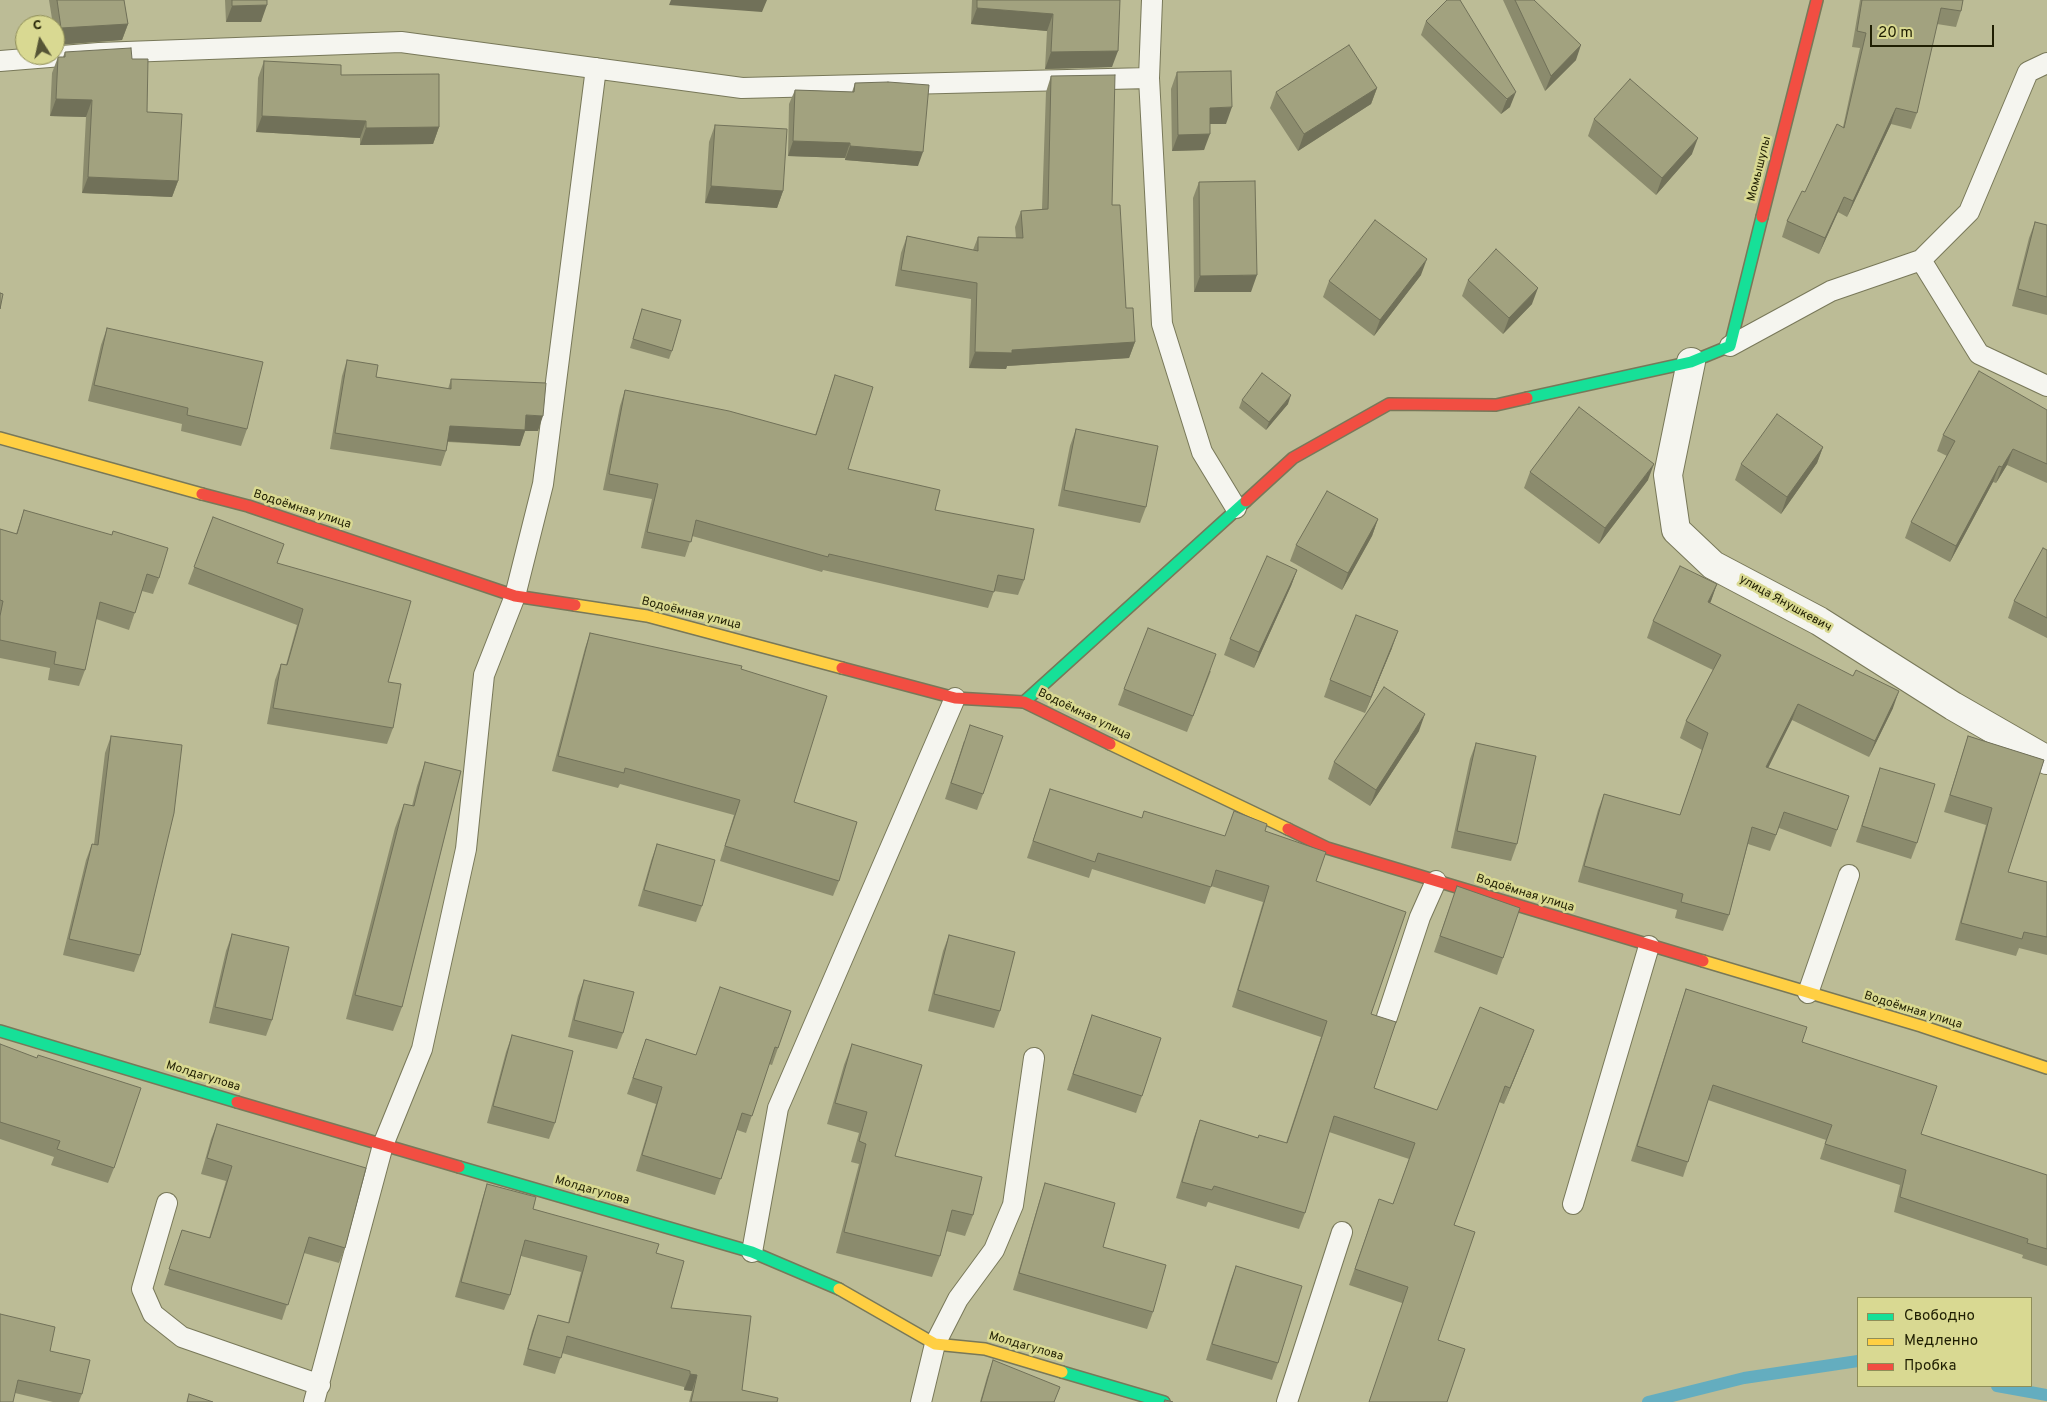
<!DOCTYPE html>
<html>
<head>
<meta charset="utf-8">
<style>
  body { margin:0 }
  #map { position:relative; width:2047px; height:1402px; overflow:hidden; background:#bcbc96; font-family:Overpass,sans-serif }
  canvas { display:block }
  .legend { position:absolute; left:1857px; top:1297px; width:175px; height:90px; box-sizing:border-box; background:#d9d992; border:1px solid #8f8e58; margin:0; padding:6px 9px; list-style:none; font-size:15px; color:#1f1e02 }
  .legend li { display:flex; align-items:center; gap:10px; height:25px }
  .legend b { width:25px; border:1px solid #8f8e58 }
  .north { position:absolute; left:15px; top:15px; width:50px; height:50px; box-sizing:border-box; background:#d9d992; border:1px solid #8f8e58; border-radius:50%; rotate:350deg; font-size:14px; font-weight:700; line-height:20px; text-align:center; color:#1f1e02 }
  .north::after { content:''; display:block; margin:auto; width:18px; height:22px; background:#565536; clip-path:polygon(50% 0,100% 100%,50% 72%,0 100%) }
  .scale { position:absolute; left:1870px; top:25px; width:124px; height:22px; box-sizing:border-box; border:2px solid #1f1e02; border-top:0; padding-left:6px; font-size:15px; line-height:18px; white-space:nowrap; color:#1f1e02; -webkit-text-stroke:4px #d9d992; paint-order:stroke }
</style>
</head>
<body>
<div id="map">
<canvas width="2047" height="1402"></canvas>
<ul class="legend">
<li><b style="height:6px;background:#16e098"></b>Свободно</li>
<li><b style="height:6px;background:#ffcf43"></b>Медленно</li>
<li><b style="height:6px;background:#f24e42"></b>Пробка</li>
</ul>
<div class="north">С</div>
<div class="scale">20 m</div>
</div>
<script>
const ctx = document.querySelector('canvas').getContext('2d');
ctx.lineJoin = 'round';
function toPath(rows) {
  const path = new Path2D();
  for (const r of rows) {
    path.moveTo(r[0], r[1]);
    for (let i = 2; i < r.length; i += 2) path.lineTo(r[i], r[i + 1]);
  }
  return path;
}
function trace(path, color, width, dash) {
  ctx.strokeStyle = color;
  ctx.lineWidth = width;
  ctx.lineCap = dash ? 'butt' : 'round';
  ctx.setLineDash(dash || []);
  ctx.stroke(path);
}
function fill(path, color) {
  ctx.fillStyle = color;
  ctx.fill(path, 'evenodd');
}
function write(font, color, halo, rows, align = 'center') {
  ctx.font = font + ' Overpass,sans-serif';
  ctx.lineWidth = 5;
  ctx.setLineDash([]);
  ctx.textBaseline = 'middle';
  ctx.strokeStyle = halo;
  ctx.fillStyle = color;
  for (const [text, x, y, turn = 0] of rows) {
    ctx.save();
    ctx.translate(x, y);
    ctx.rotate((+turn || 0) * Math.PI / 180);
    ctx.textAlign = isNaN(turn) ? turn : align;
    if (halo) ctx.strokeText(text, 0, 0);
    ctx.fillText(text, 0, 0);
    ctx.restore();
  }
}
const stream = toPath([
  [1997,1386,2047,1395],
  [1648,1402,1744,1378,1858,1361]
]);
const lane = toPath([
  [1152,0,1149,78,1162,324,1202,452,1236,508],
  [0,61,99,53,401,42,742,88,1149,78],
  [1921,260,1979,354,2047,386],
  [1730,346,1831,291,1921,260,1969,212,2028,72,2047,63],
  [1808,993,1849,875],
  [1387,1017,1420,917,1436,881],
  [167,1203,142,1289,153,1314,182,1337,320,1385],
  [1573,1204,1649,946],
  [752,1252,778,1108,955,698],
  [314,1402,383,1145,422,1049,466,849,484,675,515,596,543,484,596,68],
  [921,1402,935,1344,958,1299,994,1250,1013,1205,1034,1058],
  [1287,1402,1342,1232]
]);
const street = toPath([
  [1691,362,1668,475,1676,530,1713,565,1819,621,1953,706,2047,760]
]);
const fast = toPath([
  [1527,398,1691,362,1730,346,1762,217],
  [1024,702,1246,501],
  [0,1031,237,1102],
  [459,1167,752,1252,839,1289],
  [1062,1372,1164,1402]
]);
const slow = toPath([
  [0,438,202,494],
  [575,605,647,616,842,668],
  [1110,744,1288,829],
  [1703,961,1921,1026,2047,1068],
  [839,1289,935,1344,985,1349,1062,1372]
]);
const jam = toPath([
  [1762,217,1817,0],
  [202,494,248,506,515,596,575,605],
  [1246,501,1293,458,1389,404,1496,405,1527,398],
  [842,668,955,698,1024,702,1110,744],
  [1288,829,1327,848,1703,961],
  [237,1102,459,1167]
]);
const wall = toPath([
  [49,0,124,0,128,24,122,40,55,45,55,25,53,25],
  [225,0,267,0,261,22,226,22],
  [972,0,1120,0,1112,67,1045,69,1047,31,971,24],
  [1460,0,1510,107,1501,114,1421,35,1426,21],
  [1503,0,1534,0,1576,60,1545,91],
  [1860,0,1963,0,1961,11,1956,27,1937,24,1917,113,1911,129,1891,124,1847,217,1838,212,1819,254,1782,237,1787,221,1805,192,1843,127,1860,48,1852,47],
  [65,52,132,59,147,112,178,181,172,197,82,193,86,117,50,116,52,73,58,57,63,57],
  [264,61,341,75,439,127,433,144,360,145,360,138,256,132,258,78],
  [1177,72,1226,124,1210,124,1204,150,1172,151,1171,89],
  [1051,76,1112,205,1126,308,1135,342,1129,358,1007,366,1006,369,969,368,971,299,895,286,901,253,907,236,973,250,978,237,1016,238,1015,227,1021,211,1042,209,1046,92],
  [855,83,918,166,845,160,845,158,788,156,789,104,795,90,852,92],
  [1377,88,1371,104,1298,151,1270,108,1276,92],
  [1594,119,1692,154,1656,195,1588,136],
  [715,125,783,191,777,208,705,203,709,142],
  [1199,182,1251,292,1194,292,1193,198],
  [2035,222,2047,225,2047,315,2012,306,2029,238],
  [1421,275,1374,336,1323,297,1329,281],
  [1468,280,1532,304,1503,334,1462,296],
  [642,309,672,351,669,359,630,348],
  [107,328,247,429,241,446,181,431,182,424,88,401,101,345],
  [347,360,376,377,448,389,451,379,538,431,525,431,520,446,448,442,446,451,441,466,330,449,342,376],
  [835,375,848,469,935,510,1024,580,1018,595,994,591,988,608,823,570,822,572,692,536,685,557,641,548,652,499,603,490,620,406,625,390,815,435],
  [1242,400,1288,404,1266,430,1239,408],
  [2047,410,2047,483,2007,465,1996,483,1993,482,1950,562,1905,538,1911,522,1947,456,1937,451,1943,435],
  [1076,429,1146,507,1140,523,1058,506,1070,446],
  [1823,447,1817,463,1781,514,1735,480,1741,464],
  [1530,472,1648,480,1599,544,1524,488],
  [24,510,159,578,153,594,142,591,129,630,96,619,85,670,79,686,48,680,50,668,0,658,0,529,16,534],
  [213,517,277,563,388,682,393,728,387,744,267,724,275,680,281,664,286,665,297,625,188,584],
  [1378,519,1372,536,1342,590,1290,561,1296,545],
  [2047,550,2047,638,2008,618,2014,601],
  [1297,570,1291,586,1254,668,1224,655,1230,639],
  [1717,584,1710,603,1893,708,1869,757,1792,720,1768,768,1849,796,1831,847,1779,828,1770,851,1748,844,1729,915,1723,931,1675,918,1677,910,1578,882,1598,810,1604,794,1680,815,1702,750,1680,738,1686,721,1713,670,1647,638,1653,621],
  [590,633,741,669,794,802,839,881,833,896,720,861,734,815,620,784,618,788,552,771,585,648],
  [1392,648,1365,713,1324,697,1330,680],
  [1211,671,1187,732,1118,705,1124,689],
  [1419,731,1370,806,1328,779,1334,762],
  [111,736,140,955,134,972,63,955,86,860,92,844,94,844,105,753],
  [1968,736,2044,760,2008,872,2047,882,2047,955,2019,948,2016,956,1955,940,1986,825,1944,812],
  [964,741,983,794,977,810,945,799],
  [1476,743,1517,844,1511,861,1451,848,1470,759],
  [425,762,402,1007,393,1031,346,1019,395,828,404,804,412,806,417,786],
  [1880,768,1917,843,1911,859,1856,842],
  [1050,789,1141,818,1225,836,1265,831,1316,881,1371,1014,1374,1088,1437,1110,1534,1030,1504,1104,1499,1102,1454,1225,1438,1340,1447,1402,1402,1303,1349,1285,1373,1216,1393,1204,1409,1159,1329,1132,1305,1213,1299,1229,1208,1202,1206,1207,1176,1198,1194,1137,1200,1120,1258,1138,1286,1143,1321,1037,1232,1007,1263,902,1211,886,1205,904,1092,869,1089,878,1027,858],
  [657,844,702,906,696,922,638,906,651,861],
  [1451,903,1503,958,1497,975,1434,952],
  [232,934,272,1020,266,1036,209,1023,226,951],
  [949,935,1000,1011,994,1028,928,1011,943,951],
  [584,980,623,1033,617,1049,568,1037,578,996],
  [1686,989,1802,1042,1921,1134,2047,1175,2047,1266,2022,1258,2023,1255,1894,1212,1900,1185,1820,1159,1826,1140,1708,1100,1683,1177,1631,1161,1681,1004],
  [791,1011,772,1065,769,1064,746,1133,737,1130,715,1195,636,1171,656,1104,627,1094,646,1039,696,1055],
  [1092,1015,1142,1096,1136,1113,1067,1090],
  [512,1035,555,1123,549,1139,487,1123,506,1052],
  [0,1044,114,1168,108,1183,51,1165,54,1157,0,1139],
  [852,1044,895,1156,973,1215,965,1236,946,1231,940,1256,932,1277,836,1253,859,1164,851,1162,859,1133,827,1124,844,1065],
  [217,1124,345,1248,339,1263,304,1253,282,1320,164,1285,182,1230,209,1238,226,1181,201,1174,211,1139],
  [1045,1183,1103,1247,1153,1312,1147,1329,1013,1290,1040,1199],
  [487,1184,533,1209,656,1253,671,1308,742,1390,777,1402,689,1402,692,1391,684,1390,684,1387,562,1353,555,1374,523,1365,532,1331,538,1315,568,1323,581,1272,521,1256,510,1295,504,1310,455,1297,482,1200],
  [1236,1266,1278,1363,1272,1380,1206,1360,1230,1282],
  [0,1314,50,1351,82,1394,79,1402,53,1402,15,1393],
  [993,1360,1055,1402,980,1402,987,1377]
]);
const shadedWall = toPath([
  [671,0,767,0,762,12,669,5],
  [267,5,261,22,226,22,232,6],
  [977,8,1053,14,1047,31,971,24],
  [128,24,122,40,55,45,61,28],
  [1581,45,1576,60,1545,91,1551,76],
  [1118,51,1112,67,1045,69,1051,52],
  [1377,88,1371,104,1298,151,1304,134],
  [1516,92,1510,107,1501,114,1507,99],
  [56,99,92,100,86,117,50,116],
  [1232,107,1226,124,1204,124,1210,108],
  [1896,108,1891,124,1847,217,1853,201],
  [262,116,366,121,360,138,256,132],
  [439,127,433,144,360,145,366,128],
  [1210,134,1204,150,1172,151,1178,135],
  [1698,138,1692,154,1656,195,1662,178],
  [793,141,850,143,845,158,788,156],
  [850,146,923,152,918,166,845,160],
  [88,177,178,181,172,197,82,193],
  [711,186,783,191,777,208,705,203],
  [1844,197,1838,212,1819,254,1825,238],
  [1427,259,1421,275,1374,336,1380,320],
  [1257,275,1251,292,1194,292,1200,276],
  [1538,288,1532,304,1503,334,1509,318],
  [1135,342,1129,358,1007,366,1006,369,969,368,975,352],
  [1291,395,1288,404,1266,430,1269,422],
  [526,415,543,416,538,431,525,431,520,446,444,441,450,426],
  [1823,447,1817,463,1781,514,1787,497],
  [2013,449,2007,465,1996,483,2002,467],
  [1654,464,1648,480,1599,544,1605,528],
  [1999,466,1993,482,1950,562,1956,546],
  [1378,519,1372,536,1342,590,1348,573],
  [1297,570,1291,586,1254,668,1259,652],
  [1717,584,1711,601,1702,619,1708,602],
  [1398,631,1392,648,1365,713,1371,697],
  [1899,691,1893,708,1869,757,1875,741],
  [1798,704,1792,720,1760,784,1766,767],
  [1425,714,1419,731,1370,806,1376,790],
  [1534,1030,1528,1046,1504,1104,1510,1088],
  [690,1374,697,1375,692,1391,684,1390]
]);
const building = toPath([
  [57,0,124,0,128,24,61,28,57,0],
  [232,0,267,0,267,5,232,6,232,0],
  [977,0,1120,0,1118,51,1051,52,1053,14,977,8,977,0],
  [1447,0,1460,0,1516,92,1507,99,1426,21,1447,0],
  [1515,0,1534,0,1581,45,1551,76,1515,0],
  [1862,0,1963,0,1961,11,1941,8,1917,113,1896,108,1853,201,1844,197,1825,238,1787,221,1802,191,1805,192,1837,124,1844,128,1866,33,1857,31,1862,0],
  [1349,45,1377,88,1304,134,1276,92,1349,45],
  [131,48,132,59,148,59,147,112,182,114,178,181,88,177,92,100,56,99,58,57,65,57,65,52,131,48],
  [264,61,341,65,341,75,439,74,439,127,366,128,366,121,262,116,264,61],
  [1231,71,1232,107,1210,108,1210,134,1178,135,1177,72,1231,71],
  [1115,75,1112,205,1120,205,1126,308,1133,308,1135,342,1012,350,1012,353,975,352,977,283,901,270,907,236,978,251,978,237,1023,238,1021,211,1048,209,1051,76,1115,75],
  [1630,79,1698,138,1662,178,1594,119,1630,79],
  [888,82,929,85,923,152,850,146,850,143,793,141,795,90,854,92,855,83,888,82],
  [715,125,787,129,783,191,711,186,715,125],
  [1255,181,1257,275,1200,276,1199,182,1255,181],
  [1375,220,1427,259,1380,320,1329,281,1375,220],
  [2035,222,2047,225,2047,297,2018,289,2035,222],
  [1496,249,1538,288,1509,318,1468,280,1496,249],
  [0,293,3,294,0,309,0,293],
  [642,309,681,320,672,351,633,339,642,309],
  [107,328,263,362,247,429,187,415,188,408,94,385,107,328],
  [347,360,378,365,376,377,451,389,451,379,546,383,543,416,526,415,525,430,450,426,446,451,335,433,347,360],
  [1979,371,2047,410,2047,464,2013,449,2002,467,1999,466,1956,546,1911,522,1955,441,1943,435,1979,371],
  [1262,373,1291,395,1269,422,1242,400,1262,373],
  [835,375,873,387,848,469,940,490,935,510,1034,529,1024,580,998,575,994,592,829,554,828,557,696,520,691,542,647,532,658,484,609,474,625,390,729,411,816,435,835,375],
  [1579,407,1654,464,1605,528,1530,472,1579,407],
  [1777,414,1823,447,1787,497,1741,464,1777,414],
  [1076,429,1158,446,1146,507,1064,490,1076,429],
  [1327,491,1378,519,1348,573,1296,545,1327,491],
  [24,510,112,535,113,531,168,548,159,578,147,574,135,613,100,602,85,670,54,664,56,652,0,640,0,616,3,601,0,600,0,529,17,534,24,510],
  [213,517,284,544,277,563,411,601,388,682,401,684,393,728,273,708,281,664,287,665,303,609,194,567,213,517],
  [2043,548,2047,550,2047,618,2014,601,2043,548],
  [1267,556,1297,570,1259,652,1230,639,1267,556],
  [1680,566,1717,584,1708,602,1853,676,1856,670,1899,691,1875,741,1798,704,1766,767,1849,796,1837,830,1784,812,1776,835,1752,827,1729,915,1681,902,1683,894,1584,866,1604,794,1680,815,1708,733,1686,721,1721,655,1653,621,1680,566],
  [1356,615,1398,631,1371,697,1330,680,1356,615],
  [1148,628,1216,654,1193,716,1124,689,1148,628],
  [590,633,742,666,741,669,827,696,794,802,857,822,839,881,725,846,740,800,625,768,624,773,558,756,590,633],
  [1384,687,1425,714,1376,790,1334,762,1384,687],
  [970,725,1003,736,983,794,951,783,970,725],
  [111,736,182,745,174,813,140,955,69,939,92,844,98,845,111,736],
  [1968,736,2044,760,2008,872,2047,882,2047,937,2024,932,2022,939,1961,923,1992,808,1950,795,1968,736],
  [1476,743,1536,756,1517,844,1457,831,1476,743],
  [425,762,461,771,402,1007,355,995,404,804,414,806,425,762],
  [1880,768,1935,784,1917,843,1862,826,1880,768],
  [1050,789,1142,818,1144,811,1225,836,1234,811,1267,824,1265,831,1326,852,1316,881,1406,912,1371,1014,1396,1022,1374,1088,1437,1110,1480,1007,1534,1030,1510,1088,1505,1086,1454,1225,1475,1232,1438,1340,1465,1349,1447,1402,1369,1402,1408,1287,1355,1269,1379,1199,1393,1204,1415,1143,1334,1116,1305,1213,1214,1186,1212,1190,1182,1182,1200,1120,1258,1138,1259,1135,1287,1143,1327,1021,1238,990,1269,886,1216,870,1211,887,1098,853,1095,862,1033,841,1050,789],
  [657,844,715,860,702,906,644,890,657,844],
  [1457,886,1520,908,1503,958,1440,936,1457,886],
  [232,934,289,947,272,1020,215,1007,232,934],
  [949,935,1015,952,1000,1011,934,994,949,935],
  [584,980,634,992,623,1033,574,1020,584,980],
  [720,987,791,1011,778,1048,775,1047,752,1116,742,1113,721,1179,642,1155,662,1087,633,1078,646,1039,696,1055,720,987],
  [1686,989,1807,1027,1802,1042,1937,1086,1921,1134,2047,1175,2047,1249,2027,1243,2028,1239,1900,1197,1906,1170,1825,1144,1832,1125,1713,1085,1688,1162,1637,1146,1686,989],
  [1092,1015,1161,1038,1142,1096,1073,1074,1092,1015],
  [512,1035,573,1051,555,1123,493,1106,512,1035],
  [0,1044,37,1058,38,1055,141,1088,114,1168,57,1149,60,1141,0,1122,0,1044],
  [852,1044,922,1065,895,1156,982,1177,973,1215,952,1210,940,1256,844,1232,866,1144,859,1141,867,1112,835,1103,852,1044],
  [217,1124,366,1168,345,1248,309,1237,288,1305,169,1269,182,1230,210,1238,232,1166,207,1158,217,1124],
  [1045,1183,1115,1203,1103,1247,1166,1265,1153,1312,1019,1273,1045,1183],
  [487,1184,536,1197,533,1209,659,1244,656,1253,684,1261,671,1308,751,1316,742,1390,778,1398,777,1402,691,1402,697,1375,690,1374,690,1371,567,1336,561,1358,528,1349,538,1315,569,1323,587,1256,525,1240,510,1295,461,1282,487,1184],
  [1236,1266,1302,1286,1278,1363,1212,1344,1236,1266],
  [0,1314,55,1327,50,1351,90,1360,82,1394,18,1380,13,1402,0,1402,0,1314],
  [993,1360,1060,1387,1054,1402,981,1402,993,1360],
  [189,1394,213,1402,187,1402,189,1394],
  [1165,1400,1170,1401,1173,1402,1164,1402,1165,1400]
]);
const streetNames = [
  ["Момышулы",1760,169,-76],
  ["Водоёмная улица",302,510,18],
  ["улица Янушкевич",1785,604,29],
  ["Водоёмная улица",691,614,14],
  ["Водоёмная улица",1084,715,26],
  ["Водоёмная улица",1525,894,17],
  ["Водоёмная улица",1913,1011,17],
  ["Молдагулова",203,1077,17],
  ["Молдагулова",592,1191,16],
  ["Молдагулова",1026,1347,16]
];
trace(stream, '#64adbf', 12);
trace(lane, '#787859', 22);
trace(street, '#787859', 30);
trace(fast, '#787859', 14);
trace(slow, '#787859', 14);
trace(jam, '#787859', 14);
trace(lane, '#f5f5ef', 20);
trace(street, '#f5f5ef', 28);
trace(fast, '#16e098', 11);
trace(slow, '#ffcf43', 11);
trace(jam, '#f24e42', 11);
fill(wall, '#8b8b6d');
fill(shadedWall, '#717159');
fill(building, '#a2a27f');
trace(building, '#717159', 1);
write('12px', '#1f1e02', '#d9d992', streetNames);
</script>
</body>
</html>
